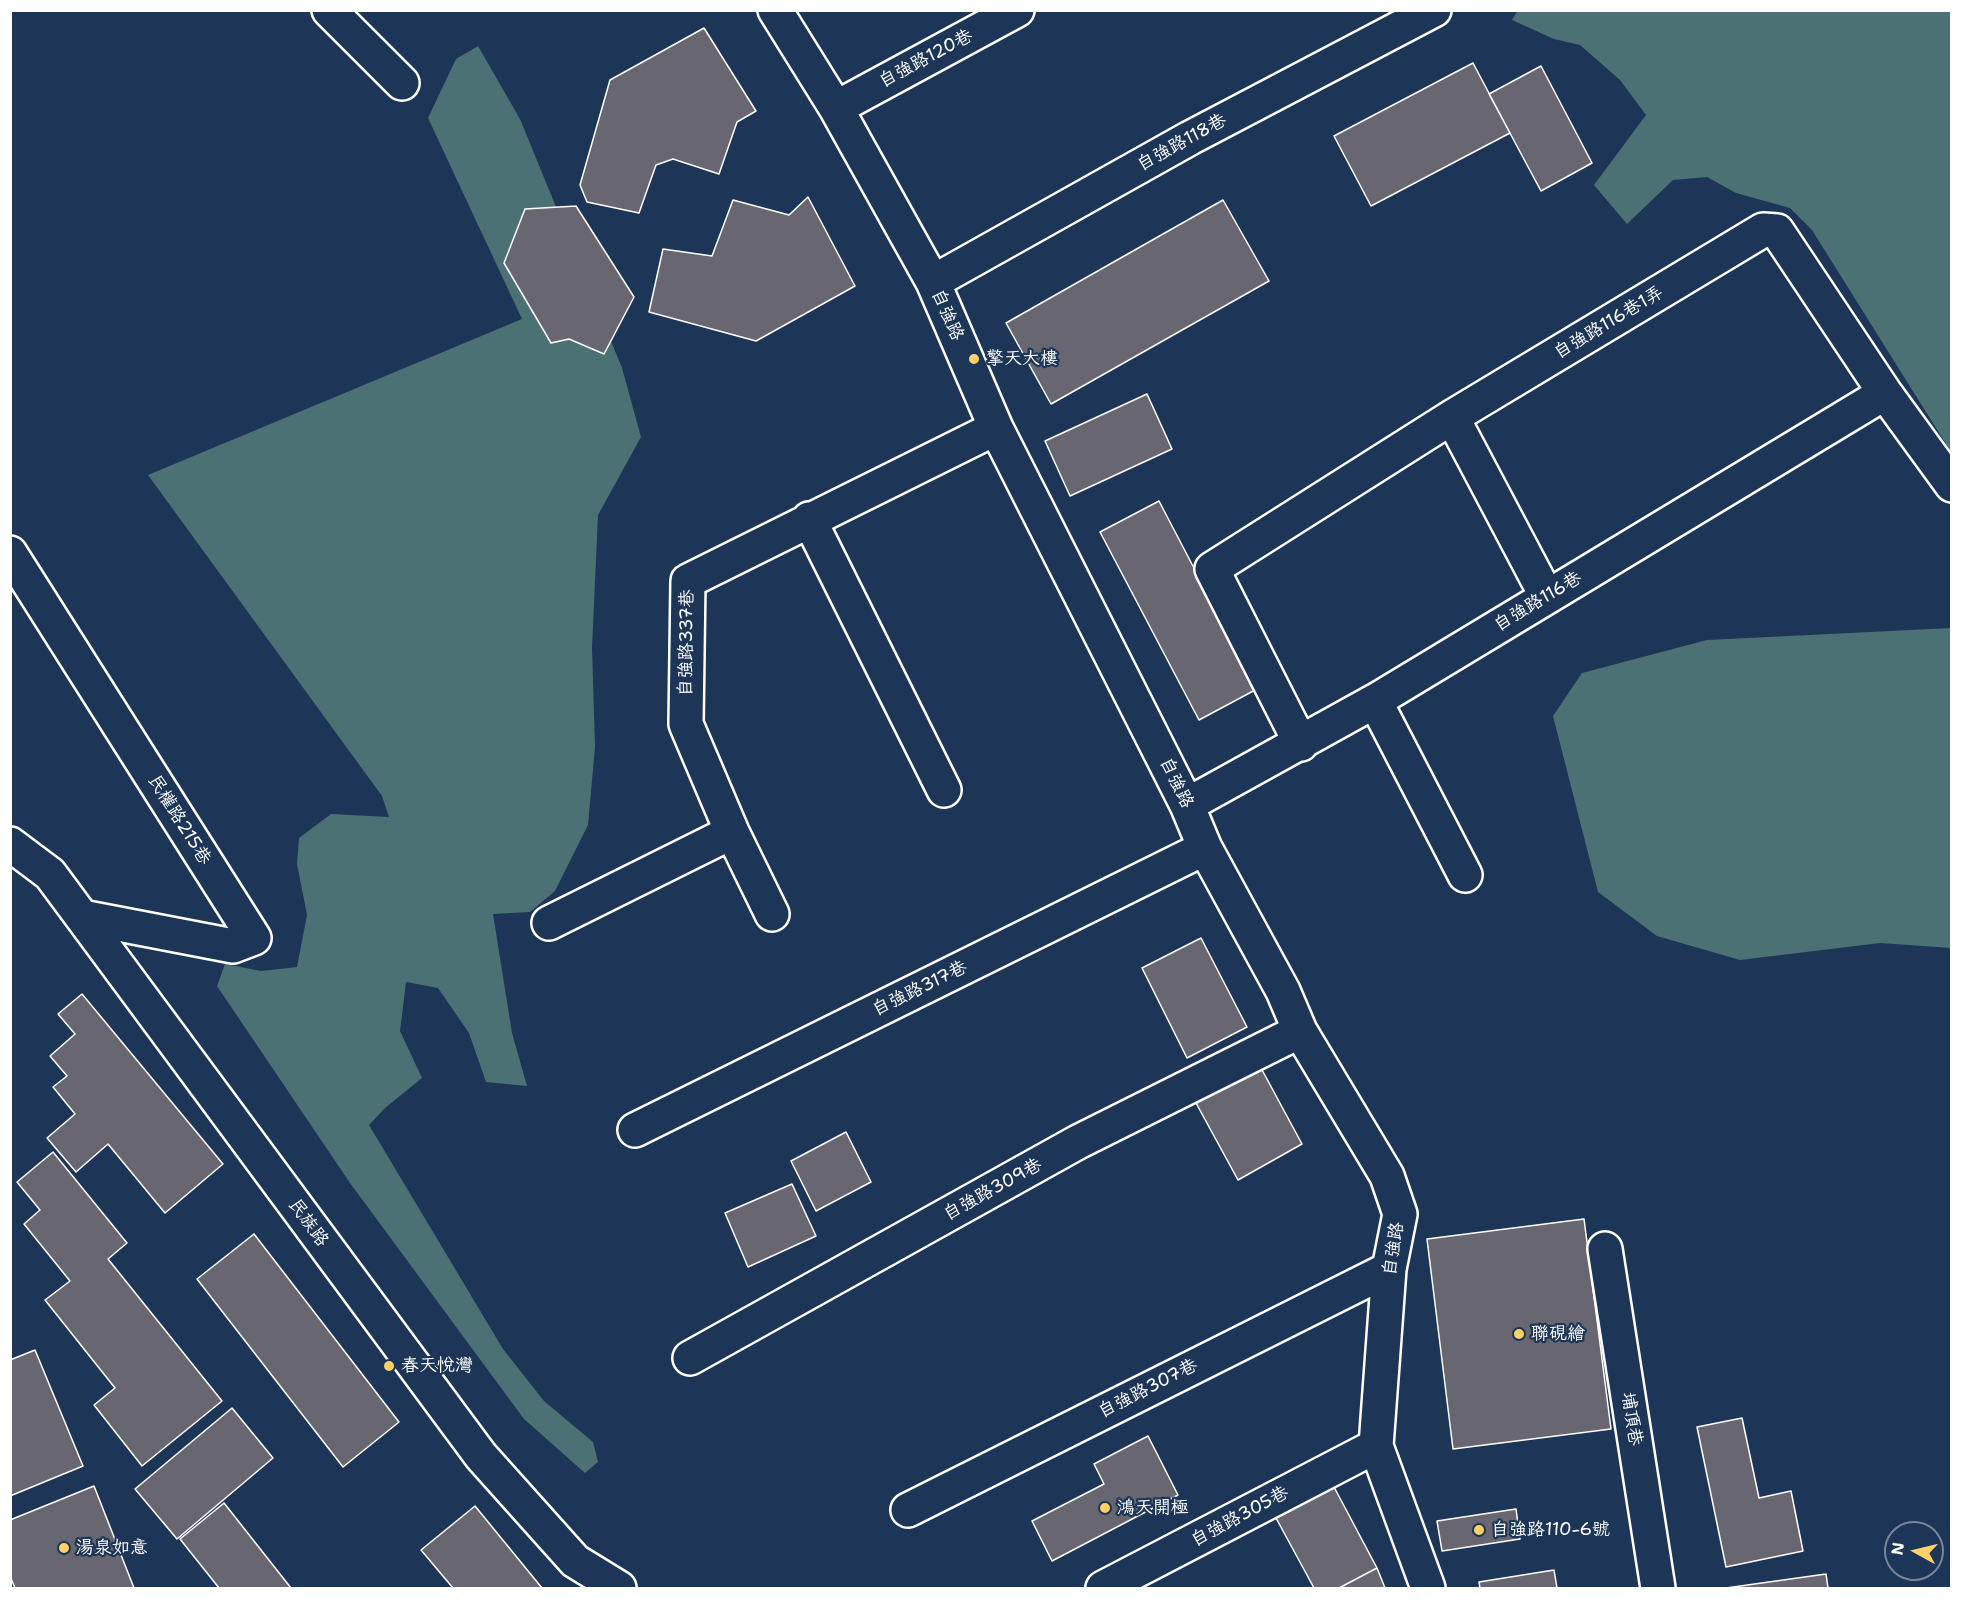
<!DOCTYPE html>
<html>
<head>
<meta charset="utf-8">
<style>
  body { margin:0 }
  #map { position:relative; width:1962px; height:1599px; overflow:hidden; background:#1d3557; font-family:"Shantell Sans",sans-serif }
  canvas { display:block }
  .frame { position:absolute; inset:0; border:12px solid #fff; pointer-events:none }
  .north { position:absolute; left:1884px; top:1521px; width:60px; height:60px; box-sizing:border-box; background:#1d3557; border:2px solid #77869a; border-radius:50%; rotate:278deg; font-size:16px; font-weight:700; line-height:24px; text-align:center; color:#fff }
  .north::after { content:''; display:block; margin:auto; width:21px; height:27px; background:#ffd166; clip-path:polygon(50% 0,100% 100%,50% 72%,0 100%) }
</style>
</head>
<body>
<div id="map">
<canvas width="1962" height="1599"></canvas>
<div class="frame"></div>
<div class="north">N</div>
</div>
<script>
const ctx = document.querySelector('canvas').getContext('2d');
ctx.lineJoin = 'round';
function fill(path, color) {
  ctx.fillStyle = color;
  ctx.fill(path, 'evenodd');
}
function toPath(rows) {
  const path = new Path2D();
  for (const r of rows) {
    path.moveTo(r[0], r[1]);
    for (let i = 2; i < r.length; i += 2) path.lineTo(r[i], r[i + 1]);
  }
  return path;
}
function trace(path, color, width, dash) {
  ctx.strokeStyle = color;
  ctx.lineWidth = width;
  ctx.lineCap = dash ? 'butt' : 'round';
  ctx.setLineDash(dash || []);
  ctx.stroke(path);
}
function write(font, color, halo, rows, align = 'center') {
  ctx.font = font + ' "Shantell Sans","LXGW WenKai TC",sans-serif';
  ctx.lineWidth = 4.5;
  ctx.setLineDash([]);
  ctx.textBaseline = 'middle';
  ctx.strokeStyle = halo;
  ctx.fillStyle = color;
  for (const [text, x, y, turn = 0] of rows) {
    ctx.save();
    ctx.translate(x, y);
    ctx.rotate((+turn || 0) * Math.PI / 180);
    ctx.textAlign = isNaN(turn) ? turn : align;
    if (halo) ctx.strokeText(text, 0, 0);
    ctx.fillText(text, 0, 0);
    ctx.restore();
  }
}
const green = toPath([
  [1518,10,1951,11,1951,452,1812,230,1790,208,1736,193,1707,177,1673,180,1627,224,1594,185,1646,115,1620,80,1580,45,1554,39,1512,20],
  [478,46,520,119,622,368,641,437,598,515,592,648,595,747,588,825,555,891,530,912,493,914,512,1033,527,1086,486,1082,469,1033,438,988,406,982,400,1031,422,1078,385,1108,369,1125,503,1349,544,1401,593,1442,598,1462,585,1473,524,1419,350,1183,217,986,225,964,261,971,297,967,307,915,297,864,299,838,331,814,389,817,382,796,148,475,522,319,428,118,456,59],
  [1951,628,1951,948,1880,943,1740,960,1657,936,1598,892,1553,716,1582,673,1707,640]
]);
const building = toPath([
  [704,28,756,111,737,122,719,174,673,159,656,165,639,213,587,202,580,185,610,80,704,28],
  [1473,63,1510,133,1371,206,1334,136,1473,63],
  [1541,66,1592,163,1541,191,1489,94,1541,66],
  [808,197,855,286,756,341,649,312,663,249,712,256,733,200,789,215,808,197],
  [1223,200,1269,281,1051,404,1006,323,1223,200],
  [576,206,634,297,604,354,569,339,551,343,504,263,525,209,576,206],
  [1147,394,1172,449,1070,496,1045,441,1147,394],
  [1159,501,1257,689,1199,720,1100,532,1159,501],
  [1201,938,1247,1027,1187,1058,1142,968,1201,938],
  [82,994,223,1164,165,1213,108,1144,76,1172,47,1138,75,1114,53,1087,67,1076,50,1056,75,1034,58,1014,82,994],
  [1261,1068,1302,1144,1238,1180,1196,1103,1261,1068],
  [846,1132,871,1182,816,1211,791,1161,846,1132],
  [53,1152,127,1243,108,1259,222,1401,142,1466,94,1405,115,1388,45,1300,70,1281,24,1224,40,1210,17,1182,53,1152],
  [792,1184,816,1236,748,1267,725,1213,792,1184],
  [1584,1219,1611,1429,1453,1449,1427,1239,1584,1219],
  [254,1234,399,1422,343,1467,197,1279,254,1234],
  [35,1350,83,1466,10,1496,10,1360,35,1350],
  [232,1408,273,1458,177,1539,135,1489,232,1408],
  [1742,1418,1759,1498,1791,1491,1803,1551,1726,1567,1697,1427,1742,1418],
  [1148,1436,1178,1495,1052,1561,1032,1521,1104,1484,1094,1464,1148,1436],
  [94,1486,134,1588,15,1588,10,1576,10,1520,94,1486],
  [1334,1487,1377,1568,1339,1588,1314,1588,1276,1518,1334,1487],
  [224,1503,291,1588,219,1588,180,1539,224,1503],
  [475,1506,542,1588,453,1588,421,1550,475,1506],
  [1516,1509,1520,1539,1442,1551,1437,1521,1516,1509],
  [1377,1568,1385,1588,1339,1588,1377,1568],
  [1554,1570,1557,1588,1480,1588,1479,1582,1554,1570],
  [1826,1574,1828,1588,1726,1588,1826,1574]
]);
const minor = toPath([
  [329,10,402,83],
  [775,10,836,108,933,282,996,428,1187,805,1205,848,1283,991,1300,1031,1387,1176,1400,1214,1389,1269,1376,1446,1428,1588],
  [836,108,1017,10],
  [933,282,1190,138,1434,10],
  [1452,417,1547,597],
  [809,519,944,790],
  [10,553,254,938,233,946,82,917],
  [1375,701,1465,875],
  [1301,744,1212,569,1452,417,1763,230,1777,231,1885,393,1952,485],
  [1187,805,1375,701,1885,393],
  [10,844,50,874,481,1456,575,1561,619,1588],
  [772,914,732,832,686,724,688,581,996,428],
  [549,923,732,832],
  [635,1130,1205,848],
  [1605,1249,1658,1588],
  [690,1358,1078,1142,1300,1031],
  [908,1510,1389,1269],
  [1103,1588,1376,1446]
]);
const markers = [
  [974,359,6,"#ffd166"],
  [1519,1334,6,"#ffd166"],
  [389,1366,6,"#ffd166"],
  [1105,1508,6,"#ffd166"],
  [1479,1530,6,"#ffd166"],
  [64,1548,6,"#ffd166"]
];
const streetNames = [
  ["自強路120巷",926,59,-28],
  ["自強路118巷",1182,143,-29],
  ["自強路",947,315,66],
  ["自強路116巷1弄",1609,323,-31],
  ["自強路116巷",1538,602,-31],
  ["自強路337巷",687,643,-89],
  ["自強路",1176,783,64],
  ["民權路215巷",179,820,58],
  ["自強路317巷",920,989,-26],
  ["自強路309巷",993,1190,-29],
  ["民族路",308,1223,54],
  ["自強路",1394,1249,-81],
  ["自強路307巷",1148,1389,-27],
  ["埔頂巷",1631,1419,81],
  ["自強路305巷",1240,1517,-28]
];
const poiNames = [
  ["擎天大樓",986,359],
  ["聯硯繪",1531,1334],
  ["春天悅灣",401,1366],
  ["鴻天開極",1117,1508],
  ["自強路110-6號",1491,1530],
  ["湯泉如意",76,1548]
];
fill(green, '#4b7174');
fill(building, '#676671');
trace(building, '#fff', 1.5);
trace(minor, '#fff', 38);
trace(minor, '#1d3557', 33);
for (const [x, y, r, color] of markers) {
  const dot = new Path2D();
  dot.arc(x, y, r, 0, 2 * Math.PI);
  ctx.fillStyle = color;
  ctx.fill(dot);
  trace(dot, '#1d3557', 2);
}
write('18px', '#fff', '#1d3557', streetNames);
write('18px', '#fff', '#1d3557', poiNames, 'left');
</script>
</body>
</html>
